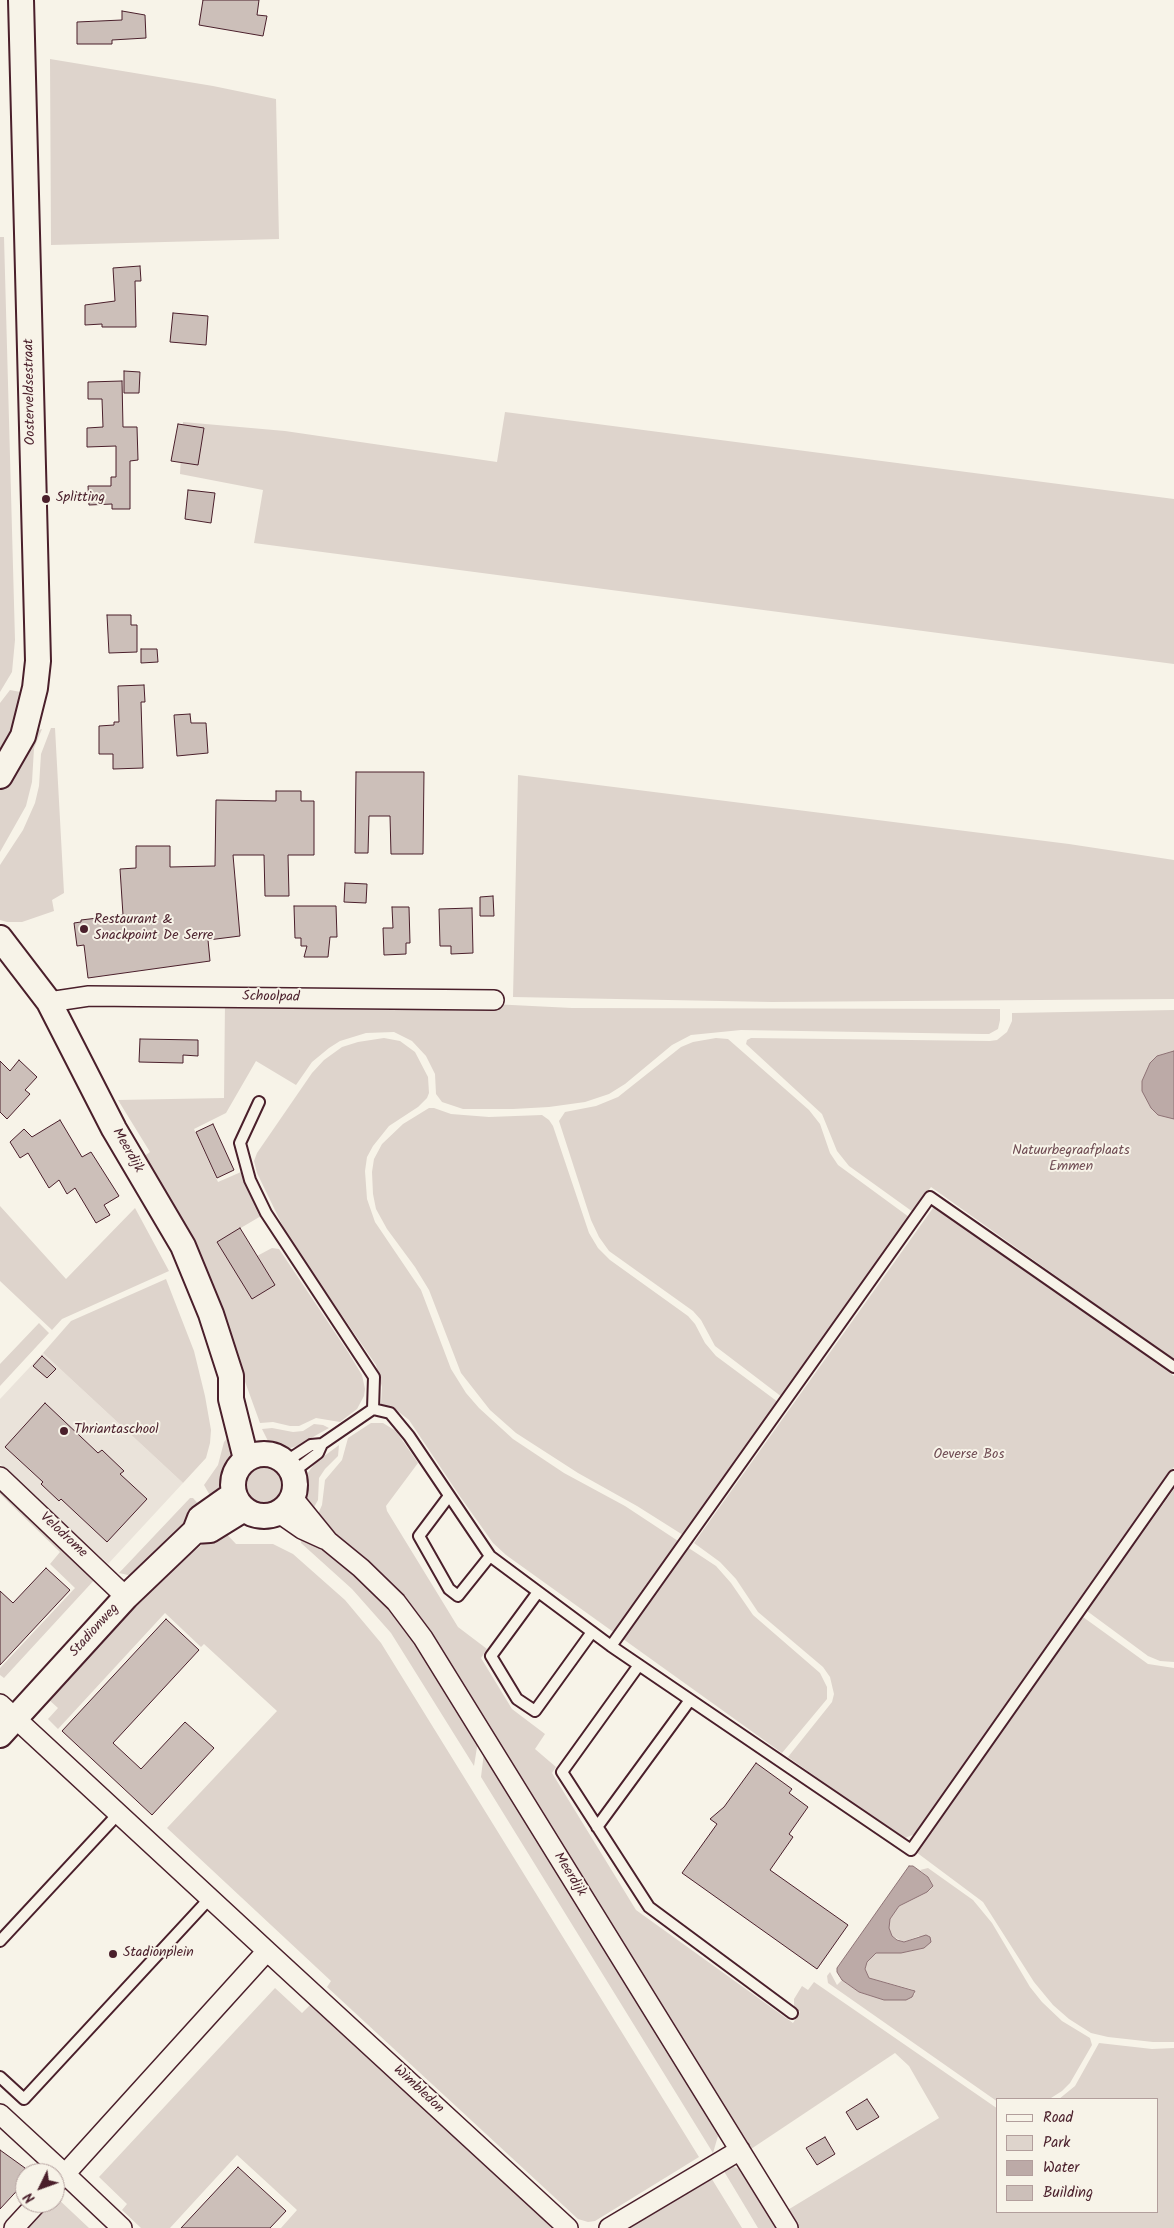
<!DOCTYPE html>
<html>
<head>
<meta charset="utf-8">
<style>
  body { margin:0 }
  #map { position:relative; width:1174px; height:2228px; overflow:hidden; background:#f7f3e8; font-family:Kalam,sans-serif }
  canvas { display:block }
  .legend { position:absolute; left:996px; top:2098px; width:162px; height:115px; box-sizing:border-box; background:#f7f3e8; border:1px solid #b29e9c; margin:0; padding:6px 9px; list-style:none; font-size:15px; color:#4a1f2b }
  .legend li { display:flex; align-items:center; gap:10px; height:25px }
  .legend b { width:25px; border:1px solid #b29e9c }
  .north { position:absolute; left:15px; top:2163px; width:50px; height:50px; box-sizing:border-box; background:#f7f3e8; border:1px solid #b29e9c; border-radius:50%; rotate:228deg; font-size:14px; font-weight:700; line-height:20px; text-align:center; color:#4a1f2b }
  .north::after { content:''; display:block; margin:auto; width:18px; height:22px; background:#4a1f2b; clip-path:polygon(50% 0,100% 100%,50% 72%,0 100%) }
</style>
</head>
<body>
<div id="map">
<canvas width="1174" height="2228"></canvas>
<ul class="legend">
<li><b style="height:6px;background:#f7f3e8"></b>Road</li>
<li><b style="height:14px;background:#ded4cc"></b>Park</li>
<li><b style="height:14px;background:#bcaaa7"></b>Water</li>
<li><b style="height:14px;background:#ccbfb9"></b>Building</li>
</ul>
<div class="north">N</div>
</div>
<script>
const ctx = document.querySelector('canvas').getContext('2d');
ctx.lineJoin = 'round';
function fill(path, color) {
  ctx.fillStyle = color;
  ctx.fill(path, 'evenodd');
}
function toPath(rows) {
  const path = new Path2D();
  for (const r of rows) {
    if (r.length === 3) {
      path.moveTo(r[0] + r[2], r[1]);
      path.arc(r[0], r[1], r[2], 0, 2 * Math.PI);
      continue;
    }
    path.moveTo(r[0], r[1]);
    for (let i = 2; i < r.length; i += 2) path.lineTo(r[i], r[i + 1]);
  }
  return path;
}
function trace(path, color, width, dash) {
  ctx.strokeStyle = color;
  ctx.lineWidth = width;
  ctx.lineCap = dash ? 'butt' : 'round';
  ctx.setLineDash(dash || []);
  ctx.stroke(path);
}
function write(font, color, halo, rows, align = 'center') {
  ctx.font = font + ' Kalam,sans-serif';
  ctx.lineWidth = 4;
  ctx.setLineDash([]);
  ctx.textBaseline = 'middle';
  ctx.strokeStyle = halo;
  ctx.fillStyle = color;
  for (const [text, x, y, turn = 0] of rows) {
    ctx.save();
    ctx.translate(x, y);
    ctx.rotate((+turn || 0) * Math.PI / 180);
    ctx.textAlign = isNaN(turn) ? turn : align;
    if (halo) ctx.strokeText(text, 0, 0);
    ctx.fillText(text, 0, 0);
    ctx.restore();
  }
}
const built = toPath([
  [43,1353,183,1483,108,1564,0,1464,0,1399]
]);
const green = toPath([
  [50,59,213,86,276,99,279,239,51,245],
  [0,237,4,237,15,640,12,672,0,692],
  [505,412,1174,499,1174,664,254,543,263,490,180,474,183,422,285,431,497,462],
  [10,690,26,693,18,723,0,760,0,703],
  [51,728,55,728,64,893,52,900,54,911,22,922,7,922,0,920,0,865,23,830,35,803,39,786,41,754],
  [42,729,34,748,32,782,26,806,0,852,0,790,32,732],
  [518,775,1069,844,1174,860,1174,999,772,1002,513,997],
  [225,1002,492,1004,572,1008,1000,1009,1000,1020,998,1029,989,1034,982,1034,741,1030,691,1035,672,1045,625,1084,609,1094,585,1102,549,1107,513,1109,463,1109,442,1102,436,1094,435,1074,426,1056,412,1041,394,1032,366,1033,340,1041,329,1048,312,1062,296,1085,256,1061,226,1113,194,1129,218,1182,241,1172,261,1216,217,1242,252,1299,275,1285,257,1256,272,1248,279,1249,348,1352,362,1375,365,1389,364,1396,357,1409,340,1422,316,1418,299,1426,290,1426,273,1422,260,1423,231,1343,191,1246,196,1243,143,1157,150,1152,118,1100,224,1098],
  [1174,1010,1174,1360,931,1187,913,1212,849,1166,837,1151,822,1114,746,1044,747,1040,751,1038,990,1041,997,1040,1007,1032,1012,1021,1012,1013],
  [384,1038,400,1041,415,1052,428,1077,429,1093,427,1098,418,1107,389,1126,373,1146,367,1157,365,1171,367,1199,375,1222,421,1290,451,1369,466,1393,479,1408,513,1439,564,1473,625,1506,716,1566,731,1583,753,1615,820,1673,827,1687,827,1699,782,1753,506,1555,493,1543,459,1495,409,1420,395,1409,381,1404,382,1387,376,1365,288,1237,257,1173,254,1161,257,1153,312,1073,324,1060,342,1047,358,1042],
  [716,1038,728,1039,809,1110,820,1124,830,1153,838,1165,909,1217,782,1397,715,1346,701,1320,693,1311,609,1251,599,1237,591,1220,559,1121,565,1112,596,1106,618,1097,681,1047,693,1042],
  [429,1108,434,1108,451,1114,489,1117,542,1115,549,1120,553,1126,589,1233,598,1248,610,1260,688,1316,695,1324,705,1343,716,1356,778,1402,683,1535,637,1506,578,1473,516,1433,490,1410,461,1373,429,1290,415,1267,387,1229,376,1209,373,1194,372,1172,374,1159,382,1144,403,1124],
  [0,1206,66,1279,135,1208,169,1271,62,1319,52,1330,0,1281],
  [933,1208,939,1208,1174,1376,1174,1467,915,1834,905,1838,899,1836,788,1757,832,1702,834,1694,830,1677,823,1667,758,1612,736,1579,720,1562,694,1543],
  [166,1279,194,1351,205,1396,211,1430,210,1443,206,1458,183,1483,43,1353,71,1321],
  [39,1323,49,1333,0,1386,0,1364],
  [371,1423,383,1423,396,1431,418,1463,386,1506,387,1511,458,1627,487,1649,481,1658,512,1709,545,1734,535,1749,556,1767,552,1773,636,1910,793,2023,800,2012,794,2006,794,1999,802,1986,808,1990,814,1982,998,2109,998,2212,1158,2212,1158,2099,1059,2099,1075,2086,1099,2043,1152,2049,1174,2048,1174,2228,797,2228,786,2211,939,2118,909,2066,895,2053,751,2149,438,1645,333,1535,318,1514,322,1505,325,1480,342,1460,348,1438],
  [314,1424,323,1425,329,1428,297,1446,287,1449,275,1446,268,1441,262,1429,272,1428,293,1432,303,1431],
  [230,1435,234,1458,226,1471,221,1491,212,1499,204,1485,218,1465,224,1442],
  [339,1445,338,1456,325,1469,319,1478,318,1500,312,1511,306,1502,303,1490,307,1474,315,1463],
  [264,1485,18],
  [0,1486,97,1577,4,1678,0,1675,0,1668,75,1588,50,1564,60,1552,0,1494],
  [1174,1489,1174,1662,1160,1661,1148,1656,1087,1611],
  [190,1498,193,1498,202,1508,138,1573,128,1575,119,1573],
  [222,1529,236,1544,273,1544,293,1554,345,1600,381,1643,699,2157,595,2221,588,2222,578,2219,327,1987,331,1981,167,1828,277,1711,204,1644,201,1647,165,1613,58,1729,48,1719,58,1708,48,1699,161,1577],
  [301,1535,323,1550,362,1581,397,1616,420,1647,478,1741,474,1766,391,1633,352,1589,301,1543],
  [1083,1617,1148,1664,1174,1668,1174,2042,1153,2042,1108,2037,1091,2033,1069,2019,1053,2005,1034,1982,983,1902,916,1852],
  [484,1752,713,2123,718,2136,713,2153,481,1777],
  [928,1868,973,1900,992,1923,1030,1987,1042,2002,1062,2021,1090,2038,1092,2045,1070,2083,1062,2091,1051,2098,998,2099,998,2102,828,1983,827,1976,830,1972,837,1985,842,1980,859,1992,884,2000,906,2000,915,1994,915,1991,911,1989,869,1978,865,1969,867,1962,876,1953,901,1953,924,1948,919,1936,904,1942,892,1936,889,1928,889,1919,899,1906,930,1890,933,1886,928,1877,920,1870],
  [275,1988,302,2013,312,2003,552,2226,550,2228,281,2228,297,2210,237,2155,170,2228,141,2228,122,2210,127,2204,99,2177],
  [730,2165,741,2170,777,2228,758,2228,722,2168],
  [710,2176,742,2228,626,2228],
  [56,2197,89,2228,23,2228,47,2203,55,2203]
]);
const water = toPath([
  [1174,1051,1174,1119,1158,1115,1151,1108,1142,1091,1142,1081,1150,1063,1157,1056,1174,1051],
  [909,1866,913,1866,928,1877,933,1886,927,1892,899,1906,890,1919,889,1928,892,1936,897,1940,904,1942,926,1935,930,1937,931,1942,924,1948,901,1953,876,1953,867,1962,865,1969,869,1978,915,1991,912,1997,906,2000,884,2000,859,1992,842,1980,837,1972,837,1968,909,1866]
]);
const building = toPath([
  [203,0,259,0,257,15,267,16,263,36,199,25,203,0],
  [122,11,145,15,146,38,112,40,112,44,77,44,77,22,122,20,122,11],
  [140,266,141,281,135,281,136,327,102,327,102,324,85,325,85,305,115,301,113,268,140,266],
  [173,313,208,316,206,345,170,342,173,313],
  [124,371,140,372,139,393,124,393,124,371],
  [122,381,123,427,137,427,138,460,130,461,130,509,112,509,112,504,89,505,88,486,111,486,111,477,116,477,116,446,87,447,87,428,103,427,102,399,88,399,88,382,122,381],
  [178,424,204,428,198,465,171,461,178,424],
  [188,490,215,493,211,523,185,519,188,490],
  [107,615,131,615,131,625,137,625,137,652,109,653,107,615],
  [141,649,157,649,158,662,141,663,141,649],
  [144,685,145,702,141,702,143,768,113,769,113,754,99,754,99,726,114,725,114,722,119,722,118,686,144,685],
  [190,714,191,723,206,723,208,753,177,756,174,715,190,714],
  [356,772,424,772,423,854,391,854,390,816,369,816,368,853,355,853,356,772],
  [276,791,301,791,301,801,314,801,314,855,288,855,289,896,265,896,264,855,233,855,240,936,208,940,210,961,88,978,84,945,77,946,74,923,81,922,81,920,123,915,120,869,136,868,136,846,170,846,170,867,215,866,216,800,276,801,276,791],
  [345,883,367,884,366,903,344,902,345,883],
  [493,896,494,916,480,916,480,897,493,896],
  [294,906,336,906,337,937,330,937,328,957,304,957,307,946,301,946,301,938,295,938,294,906],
  [392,907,409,907,410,943,406,943,406,954,384,955,383,928,393,928,392,907],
  [472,908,473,953,451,954,451,946,440,946,439,909,472,908],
  [140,1039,198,1040,198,1056,183,1055,183,1063,139,1062,140,1039],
  [19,1060,37,1077,25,1090,30,1094,7,1119,0,1112,0,1061,10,1071,19,1060],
  [60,1120,82,1157,91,1152,119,1196,104,1205,110,1215,96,1223,75,1188,67,1194,59,1180,49,1188,28,1153,20,1158,10,1142,24,1129,32,1137,60,1120],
  [213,1124,234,1170,217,1178,196,1132,213,1124],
  [240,1228,275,1285,252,1299,217,1242,240,1228],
  [42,1356,56,1369,47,1378,33,1366,42,1356],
  [45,1403,98,1453,102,1450,124,1471,120,1474,147,1499,107,1542,61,1499,59,1501,41,1484,43,1482,5,1447,45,1403],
  [46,1568,70,1590,0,1665,0,1591,13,1603,46,1568],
  [166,1619,199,1650,113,1743,141,1769,185,1722,214,1748,152,1815,62,1731,166,1619],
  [756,1763,792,1789,789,1793,808,1807,789,1834,793,1837,770,1870,848,1925,817,1969,682,1873,717,1824,710,1819,724,1807,756,1763],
  [867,2099,879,2117,857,2130,846,2112,867,2099],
  [825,2137,835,2154,817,2165,806,2148,825,2137],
  [0,2150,25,2168,25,2182,0,2209,0,2150],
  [238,2167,286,2211,270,2228,181,2228,238,2167]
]);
const service = toPath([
  [259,1102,240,1143,250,1180,266,1213,374,1377,373,1409],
  [285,1462,311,1445,322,1444,373,1409,390,1413,409,1436,490,1556,611,1646,911,1850,1174,1476],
  [293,1472,318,1453,322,1444],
  [449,1496,419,1536,449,1589,458,1596,490,1556],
  [538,1592,491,1656,517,1699,535,1711,592,1632],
  [611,1646,930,1197,1174,1367],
  [639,1665,562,1772,649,1907,792,2013],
  [597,1827,690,1700],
  [0,1941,118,1814],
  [0,2077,24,2099,210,1898]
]);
const minor = toPath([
  [49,1002,89,996,494,1000],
  [0,1477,126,1597],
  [293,1498,328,1541,361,1568,396,1602,423,1638,788,2228],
  [279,1513,302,1529,324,1539],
  [0,1704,267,1951,65,2174,0,2114],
  [267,1951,568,2228],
  [55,2184,65,2174,122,2228],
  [14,2228,37,2203],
  [609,2228,740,2150]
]);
const tertiary = toPath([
  [0,776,23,736,35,688,38,661,21,0],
  [0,938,49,1002,114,1129,183,1246,211,1314,231,1376,231,1399,246,1459],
  [264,1485,31],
  [195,1531,210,1530,244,1509],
  [0,1735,126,1597,195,1531,200,1518,234,1494]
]);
const markers = [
  [46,499,5,"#4a1f2b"],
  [84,929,5,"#4a1f2b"],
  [64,1431,5,"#4a1f2b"],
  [113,1954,5,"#4a1f2b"]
];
const streetNames = [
  ["Oosterveldsestraat",31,392,-91],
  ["Schoolpad",271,998,1],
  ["Meerdijk",127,1151,60],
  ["Velodrome",63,1536,43],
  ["Stadionweg",95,1631,-48],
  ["Meerdijk",569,1875,58],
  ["Wimbledon",418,2090,43]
];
const poiNames = [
  ["Splitting",56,499],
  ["Restaurant &",94,921],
  ["Snackpoint De Serre",94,937],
  ["Thriantaschool",74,1431],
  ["Stadionplein",123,1954]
];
const parkNames = [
  ["Natuurbegraafplaats",1071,1152],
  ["Emmen",1071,1168],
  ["Oeverse Bos",969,1456]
];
fill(built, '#eae3da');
fill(green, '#ded4cc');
fill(water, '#bcaaa7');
trace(water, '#8e7275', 1);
fill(building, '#ccbfb9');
trace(building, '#4a1f2b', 1);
trace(service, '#4a1f2b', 14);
trace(minor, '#4a1f2b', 22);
trace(tertiary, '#4a1f2b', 28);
trace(service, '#f7f3e8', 10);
trace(minor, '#f7f3e8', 19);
trace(tertiary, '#f7f3e8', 24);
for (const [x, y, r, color] of markers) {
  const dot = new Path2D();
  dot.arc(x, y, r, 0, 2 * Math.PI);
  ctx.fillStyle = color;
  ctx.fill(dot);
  trace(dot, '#f7f3e8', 2);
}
write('14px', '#4a1f2b', '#f7f3e8', streetNames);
write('14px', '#4a1f2b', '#f7f3e8', poiNames, 'left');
write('14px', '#6f4c53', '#f7f3e8', parkNames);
</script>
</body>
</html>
